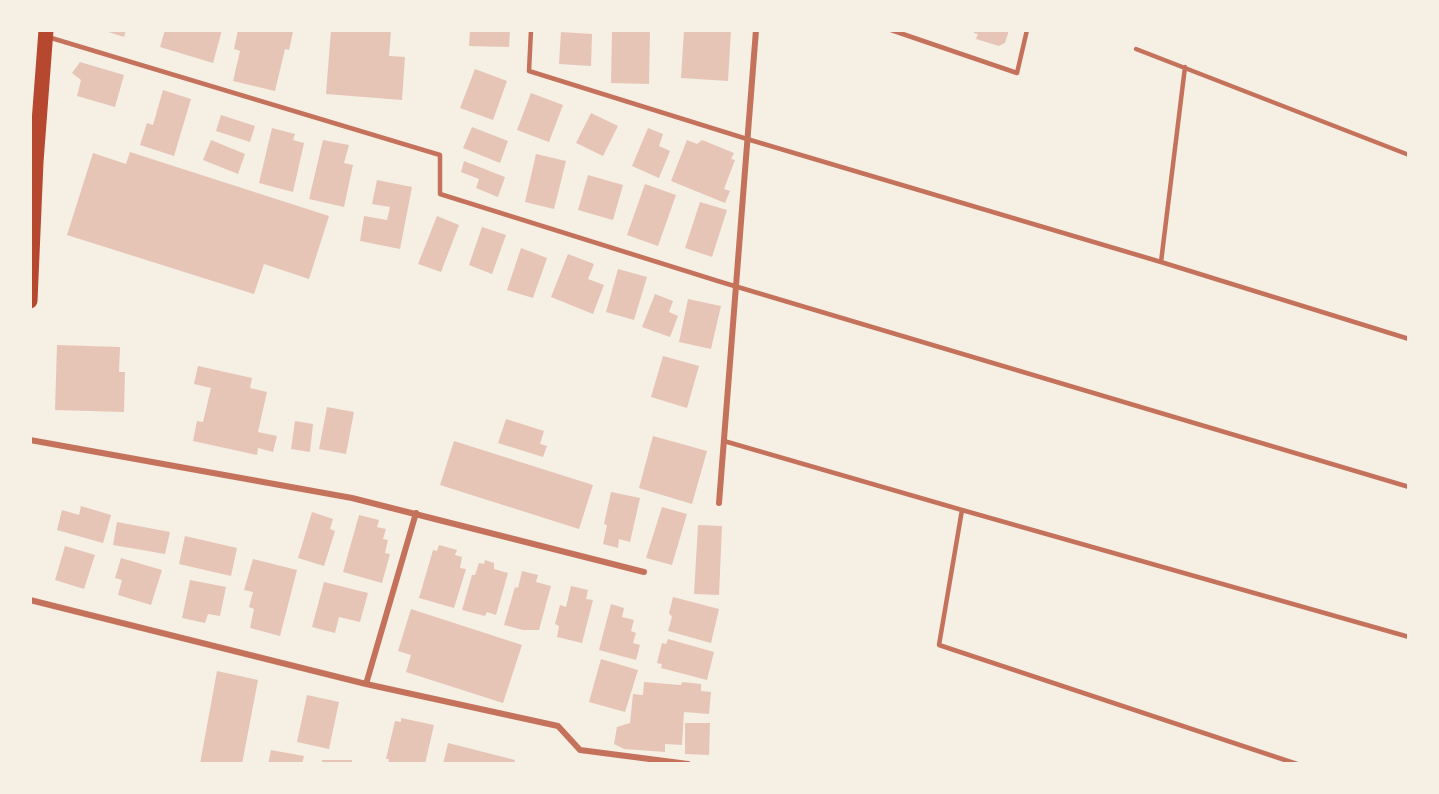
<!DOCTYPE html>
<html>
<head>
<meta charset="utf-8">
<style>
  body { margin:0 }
  #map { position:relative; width:1439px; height:794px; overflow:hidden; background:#f6efe4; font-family:"Public Sans",sans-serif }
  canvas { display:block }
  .frame { position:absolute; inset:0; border:32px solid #f6efe4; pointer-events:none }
</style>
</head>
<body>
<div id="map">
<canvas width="1439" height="794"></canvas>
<div class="frame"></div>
</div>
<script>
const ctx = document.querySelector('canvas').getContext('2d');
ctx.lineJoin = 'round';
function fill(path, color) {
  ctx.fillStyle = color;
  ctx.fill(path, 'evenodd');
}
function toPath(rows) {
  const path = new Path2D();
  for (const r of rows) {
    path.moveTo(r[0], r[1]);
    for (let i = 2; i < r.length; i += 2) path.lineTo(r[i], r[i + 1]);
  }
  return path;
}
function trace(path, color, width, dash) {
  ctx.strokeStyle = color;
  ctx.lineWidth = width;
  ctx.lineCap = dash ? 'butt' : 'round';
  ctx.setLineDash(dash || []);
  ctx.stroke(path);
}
const building = toPath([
  [102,30,126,30,124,37],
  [165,30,222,30,213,63,160,47],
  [238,30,286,30,293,32,289,50,285,49,275,91,233,81,240,51,234,49],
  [331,30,391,30,389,56,405,57,402,100,326,94],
  [470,30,510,30,509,47,469,46],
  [612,30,650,30,649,84,611,83],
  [684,30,731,30,728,81,681,78],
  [974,30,1009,30,1005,43,999,46,976,39,978,34,974,33],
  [561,32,592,34,591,66,559,64],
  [80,62,124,75,115,107,77,96,81,80,72,73],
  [475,69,507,81,493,120,460,108],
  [163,90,191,99,174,156,140,145,147,123,153,125],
  [531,93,563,105,549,142,517,130],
  [591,113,618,126,603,156,576,143],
  [221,115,255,126,250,142,216,131],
  [472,127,508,141,500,163,463,148],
  [272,128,295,134,293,140,304,143,293,192,259,183],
  [648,128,663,134,659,146,670,151,659,178,632,166],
  [211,140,245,154,238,174,203,160],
  [323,140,349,145,344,163,353,165,344,207,309,199],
  [687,140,697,144,702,140,734,153,731,159,735,160,724,189,730,191,725,203,671,181],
  [130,152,329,216,309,279,264,264,254,294,67,235,93,153,126,164],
  [536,154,566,161,554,209,525,202],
  [464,161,505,177,498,197,476,188,479,179,461,172],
  [588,175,623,185,613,220,578,210],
  [377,180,412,187,400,249,360,241,364,216,387,220,390,207,372,204],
  [645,184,676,195,658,246,627,235],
  [700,202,727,210,712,257,685,248],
  [437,216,459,225,441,272,418,264],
  [482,227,506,235,492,274,469,265],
  [521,248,547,258,533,298,507,290],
  [568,254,594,264,588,279,604,285,593,314,551,297],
  [618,269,647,277,634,320,606,312],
  [655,294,673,301,669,312,678,316,670,337,642,327],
  [688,299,721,306,711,349,679,342],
  [57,345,120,347,119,372,125,372,124,412,55,410],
  [663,356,699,366,687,408,651,397],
  [198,366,252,378,250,388,267,392,258,432,277,436,273,452,258,448,257,455,193,441,197,421,203,422,211,388,194,384],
  [327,407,354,412,346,454,319,449],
  [506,419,544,431,540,444,547,446,543,457,498,443],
  [295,421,313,424,310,452,291,449],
  [653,436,707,451,692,504,639,488],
  [454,441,593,485,579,529,440,485],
  [611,492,640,498,630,542,619,539,618,548,603,544,607,525,604,524],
  [81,506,111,515,103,543,57,530,62,510,79,515],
  [662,507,687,514,672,565,646,558],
  [312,512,333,519,330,529,335,531,324,566,298,558],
  [359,515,379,520,377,527,386,529,383,539,388,540,385,553,390,554,382,583,343,572],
  [117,522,170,532,165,554,113,545],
  [698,525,722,526,719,595,694,594],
  [185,536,237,548,231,576,179,564],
  [439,545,457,550,455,555,462,557,460,568,466,569,454,608,419,598,433,550,437,551],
  [65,546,95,555,84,589,55,580],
  [121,558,162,570,151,605,118,595,122,580,115,578],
  [253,559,297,570,280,636,250,628,254,609,249,607,253,592,244,590],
  [485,560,494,563,494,569,508,573,496,615,487,612,485,616,462,610,472,575,475,575,479,563,484,564],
  [522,571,538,575,536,582,551,586,539,630,523,630,504,625,515,587,518,588],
  [190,580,226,587,220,616,208,614,205,623,182,618],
  [324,582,368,593,360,622,339,617,335,633,312,627],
  [571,586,588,590,586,599,593,600,582,643,557,637,559,626,555,624,560,605,566,607],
  [673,597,719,609,711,643,668,631,672,617,669,613],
  [611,604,624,608,622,617,634,620,631,631,636,633,633,643,640,645,636,660,599,650],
  [411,609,522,645,503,703,406,672,411,655,398,651],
  [668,639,714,652,707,680,661,668,662,664,657,663,662,643,666,644],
  [601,659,638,670,625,712,589,702],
  [217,671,258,680,242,764,200,764],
  [644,682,681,685,682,682,701,684,701,691,711,692,709,714,684,712,682,745,665,744,665,752,624,749,614,744,617,727,630,723,633,694,643,695],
  [307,695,339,702,329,749,297,742],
  [401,718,434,725,425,764,388,764,389,759,386,759,395,721,401,722],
  [685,723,710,723,709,755,685,754],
  [448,743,515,760,514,764,443,764],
  [271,750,304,756,302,764,268,764],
  [322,760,352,760,352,764,322,764]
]);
const service = toPath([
  [531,30,529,71,747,139,1161,262,1409,339],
  [891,30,1017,73,1027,30],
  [48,37,440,155,440,194,721,282,1409,487],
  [1136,49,1409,155],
  [1161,262,1185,67],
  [724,441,962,510,1409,637],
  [962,510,939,645,1297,764]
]);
const minor = toPath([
  [30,440,352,498,644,572],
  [719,503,756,30],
  [30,600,366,684,558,726,580,750,688,764],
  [366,684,416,513]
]);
const primary = toPath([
  [30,301,36,162,46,30]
]);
fill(building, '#e6c5b7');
trace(service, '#c5725c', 4.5);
trace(minor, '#c5725c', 6);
trace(primary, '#b5482f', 15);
</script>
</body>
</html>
